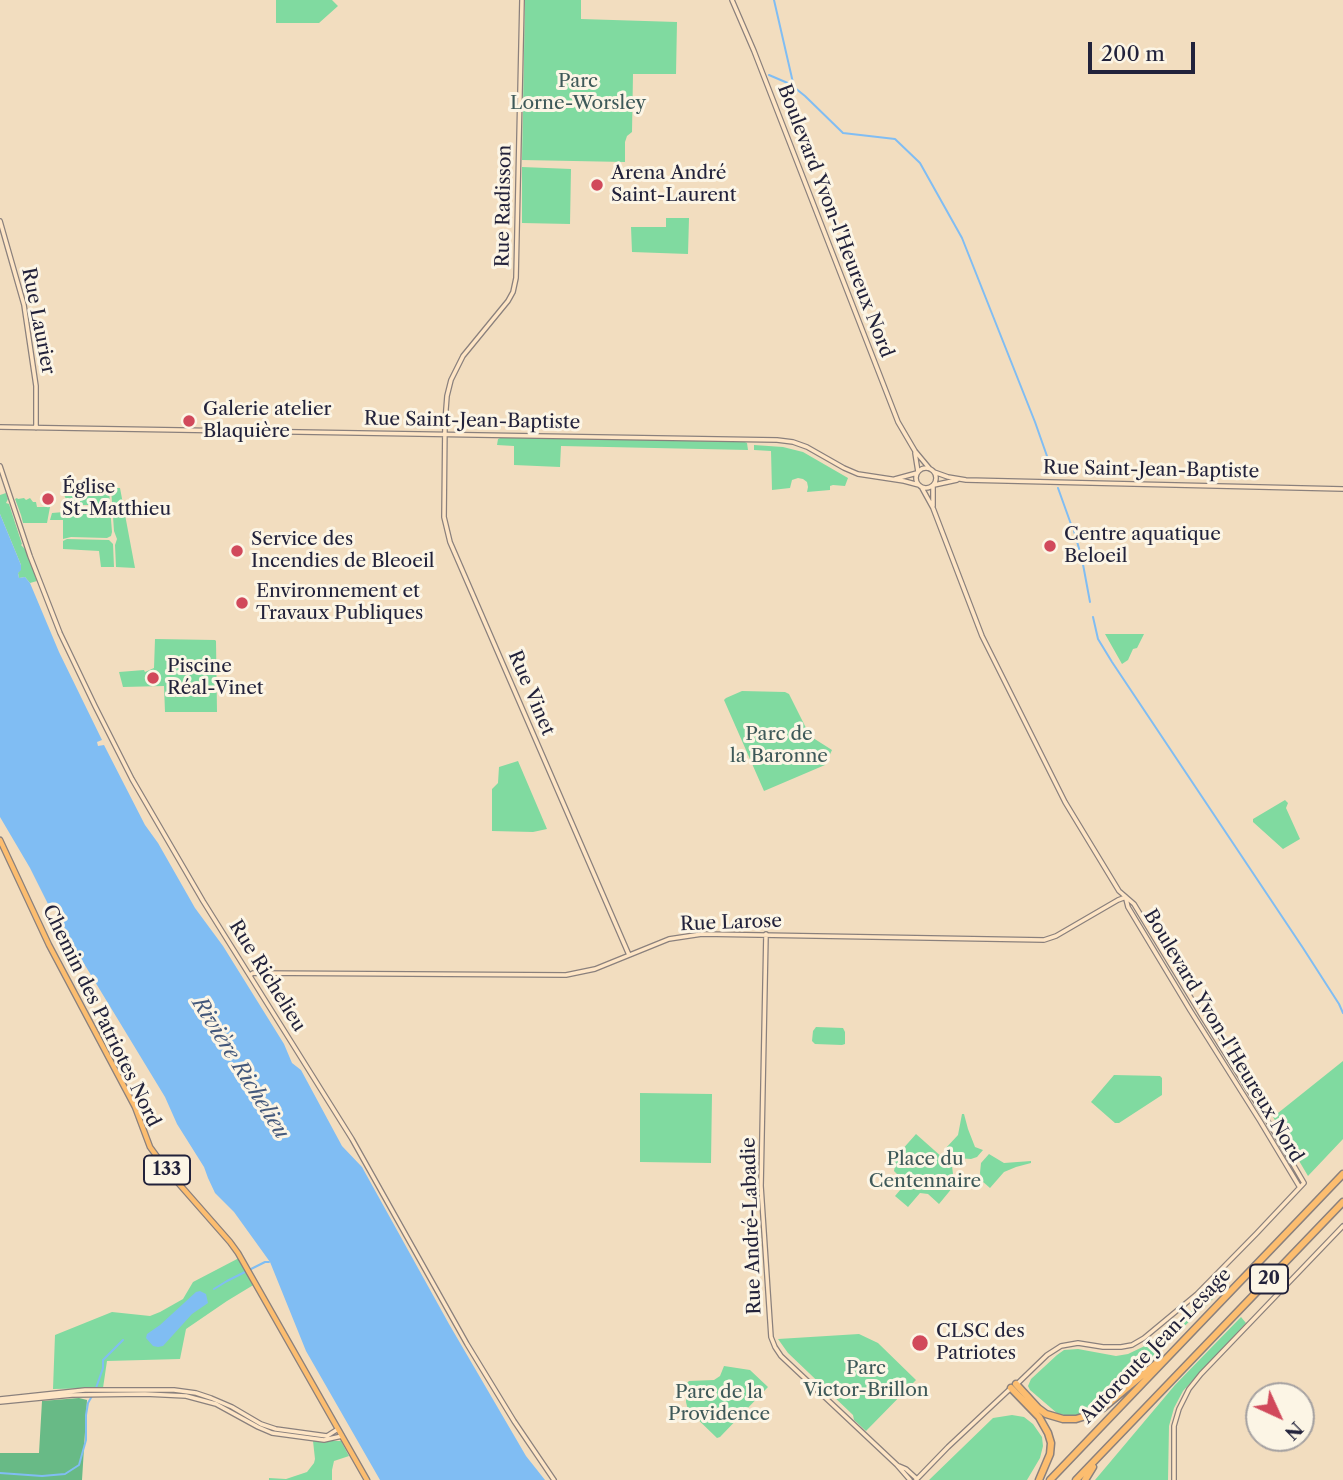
<!DOCTYPE html>
<html>
<head>
<meta charset="utf-8">
<style>
  body { margin:0 }
  #map { position:relative; width:1343px; height:1480px; overflow:hidden; background:#f2ddbf; font-family:"Libre Caslon Text",serif }
  canvas { display:block }
  .north { position:absolute; left:1245px; top:1382px; width:70px; height:70px; box-sizing:border-box; background:#fcf5e5; border:2px solid #a5a1a1; border-radius:50%; rotate:135deg; font-size:19px; font-weight:700; line-height:28px; text-align:center; color:#22223b }
  .north::after { content:''; display:block; margin:auto; width:24px; height:32px; background:#d1495b; clip-path:polygon(50% 0,100% 100%,50% 72%,0 100%) }
  .scale { position:absolute; left:1088px; top:42px; width:107px; height:32px; box-sizing:border-box; border:4px solid #22223b; border-top:0; padding-left:9px; font-size:21px; line-height:24px; white-space:nowrap; color:#22223b; -webkit-text-stroke:5px #fcf5e5; paint-order:stroke }
</style>
</head>
<body>
<div id="map">
<canvas width="1343" height="1480"></canvas>
<div class="north">N</div>
<div class="scale">200 m</div>
</div>
<script>
const ctx = document.querySelector('canvas').getContext('2d');
ctx.lineJoin = 'round';
function fill(path, color) {
  ctx.fillStyle = color;
  ctx.fill(path, 'evenodd');
}
function toPath(rows) {
  const path = new Path2D();
  for (const r of rows) {
    if (r.length === 3) {
      path.moveTo(r[0] + r[2], r[1]);
      path.arc(r[0], r[1], r[2], 0, 2 * Math.PI);
      continue;
    }
    path.moveTo(r[0], r[1]);
    for (let i = 2; i < r.length; i += 2) path.lineTo(r[i], r[i + 1]);
  }
  return path;
}
function trace(path, color, width, dash) {
  ctx.strokeStyle = color;
  ctx.lineWidth = width;
  ctx.lineCap = dash ? 'butt' : 'round';
  ctx.setLineDash(dash || []);
  ctx.stroke(path);
}
function write(font, color, halo, rows, align = 'center') {
  ctx.font = font + ' "Libre Caslon Text",serif';
  ctx.lineWidth = 6;
  ctx.setLineDash([]);
  ctx.textBaseline = 'middle';
  ctx.strokeStyle = halo;
  ctx.fillStyle = color;
  for (const [text, x, y, turn = 0] of rows) {
    ctx.save();
    ctx.translate(x, y);
    ctx.rotate((+turn || 0) * Math.PI / 180);
    ctx.textAlign = isNaN(turn) ? turn : align;
    if (halo) ctx.strokeText(text, 0, 0);
    ctx.fillText(text, 0, 0);
    ctx.restore();
  }
}
const green = toPath([
  [276,0,332,0,338,6,319,23,276,23],
  [525,0,581,0,581,19,677,22,676,74,633,74,632,132,627,136,625,142,625,162,522,160],
  [522,167,571,169,570,224,522,223],
  [666,218,689,218,688,254,632,252,631,227,666,227],
  [502,437,745,442,747,443,748,450,561,446,560,467,514,465,514,446,497,445,498,439],
  [754,445,783,447,803,452,848,478,845,486,833,485,830,486,830,490,807,492,808,487,807,482,803,479,798,478,792,480,790,488,772,490,771,451,754,450],
  [63,487,109,488,110,505,69,505,64,495],
  [111,488,120,488,135,568,116,567,115,545,117,539,114,531],
  [6,493,8,499,6,503,9,504,22,544,21,545,26,550,37,581,30,583,25,577,19,578,18,573,21,565,0,514,0,495],
  [17,498,18,499,24,498,26,500,30,498,33,502,36,502,37,507,50,507,47,523,23,523,21,515,15,499],
  [69,507,110,507,112,532,111,536,107,538,71,537,63,539,63,520,50,520,52,513,64,512,66,508],
  [67,539,109,540,113,544,114,567,101,567,99,551,63,549,63,541],
  [1105,634,1144,634,1137,648,1133,649,1128,660,1122,664],
  [155,639,215,640,216,641,217,712,165,712,164,686,123,687,119,672,144,670,145,672,154,668],
  [742,691,785,692,789,694,810,736,832,750,825,765,764,791,724,700,726,698],
  [518,761,547,829,533,832,492,831,492,789,498,783,499,767],
  [1285,800,1288,803,1286,808,1300,839,1283,849,1253,822,1253,819],
  [816,1027,843,1028,845,1032,845,1044,842,1045,815,1044,812,1041,813,1031],
  [1343,1061,1343,1139,1308,1176,1273,1117],
  [1114,1075,1160,1076,1162,1078,1162,1095,1119,1123,1115,1123,1091,1102],
  [640,1093,712,1094,711,1163,640,1162],
  [962,1114,964,1114,968,1129,975,1147,983,1150,977,1157,971,1159,957,1158,945,1149,958,1135],
  [916,1134,952,1166,954,1182,953,1187,939,1204,928,1194,920,1193,908,1207,895,1196,906,1183,894,1171,895,1166,893,1160],
  [989,1154,1004,1163,1031,1161,1031,1163,1016,1167,1004,1172,990,1188,982,1181,980,1173,981,1163],
  [239,1258,255,1284,227,1301,186,1329,180,1359,107,1361,103,1388,53,1389,55,1335,112,1312,150,1316,160,1312,183,1299,193,1282],
  [1212,1291,1216,1296,1123,1385,1100,1405,1084,1414,1070,1416,1058,1414,1030,1390,1028,1386,1031,1379,1057,1355,1064,1350,1078,1349,1116,1356,1128,1354,1153,1342,1173,1328],
  [1241,1317,1246,1323,1183,1391,1174,1408,1169,1426,1168,1480,1095,1480,1175,1385],
  [859,1334,878,1343,916,1380,866,1431,854,1420,853,1415,788,1353,778,1339],
  [724,1366,750,1370,768,1387,720,1437,717,1438,688,1410,686,1402,686,1384,689,1381,714,1380,720,1376],
  [1012,1415,1024,1417,1033,1424,1042,1437,1043,1446,1040,1458,1027,1480,929,1480,993,1418],
  [313,1441,341,1441,349,1456,334,1461,332,1470,332,1480,269,1480,269,1478,286,1479,307,1472,314,1463,315,1459]
]);
const forest = toPath([
  [79,1398,87,1400,82,1480,0,1480,0,1453,39,1453,42,1401]
]);
const water = toPath([
  [0,514,21,565,21,570,18,573,19,578,25,577,30,583,59,652,102,740,97,742,98,746,104,745,145,825,158,843,195,908,223,946,284,1044,292,1063,301,1070,342,1146,362,1167,449,1324,526,1456,545,1480,380,1480,306,1351,270,1262,234,1212,215,1193,208,1178,204,1167,177,1124,165,1097,63,929,59,914,48,904,30,868,0,817],
  [200,1291,206,1294,208,1303,192,1314,163,1346,158,1347,153,1346,146,1338,147,1334,160,1325,196,1292]
]);
const stream = toPath([
  [774,0,794,87],
  [769,75,790,84,805,96,843,133,895,139,920,163,962,238,1035,422,1054,476],
  [1058,488,1072,527],
  [1074,531,1082,559,1090,602],
  [1093,617,1098,639,1112,662,1303,948,1339,1004,1343,1013],
  [214,1289,227,1281,265,1262,269,1262],
  [96,1388,103,1368,103,1360,123,1340],
  [0,1473,42,1476,65,1474,79,1465,86,1440,86,1415,88,1403,92,1396]
]);
const secondary = toPath([
  [522,0,516,278,513,292,508,301,463,356,451,380,447,396,445,422,444,517,450,542,629,955],
  [732,0,754,51,898,422,915,451,930,469],
  [0,221,24,305,36,386,36,428],
  [0,427,777,440,793,442,807,447,844,468,858,474,904,481,919,485],
  [915,453,918,472],
  [0,466,30,556,60,633,95,706,132,779,203,901,352,1139,467,1344,514,1421,554,1480],
  [926,478,10],
  [934,472,948,477,966,480,1343,489],
  [895,479,917,473],
  [934,485,957,480],
  [933,486,933,506],
  [922,488,933,508,982,636,1065,802,1119,891,1134,904,1205,1021,1266,1118,1304,1183,1256,1234,1197,1294,1144,1338,1132,1345,1121,1347,1103,1347,1078,1343,1061,1346,1047,1355,1017,1384],
  [1126,899,1128,907,1190,1010,1260,1121,1299,1186],
  [766,934,761,1186,771,1337,775,1347,781,1356,897,1465,910,1480],
  [250,975,253,973,566,975,595,969,669,939,702,934,1044,940,1056,936,1118,900,1126,897],
  [0,1399,85,1390,174,1390,196,1393,211,1398,232,1407,261,1424,276,1429,327,1436,338,1429],
  [0,1402,72,1395,145,1394,186,1396,216,1404,258,1427,272,1433,324,1440,342,1436],
  [899,1466,906,1469,917,1479],
  [916,1480,948,1447,1011,1388],
  [1174,1480,1174,1426,1179,1409,1189,1389,1201,1374,1343,1226]
]);
const primary = toPath([
  [0,840,49,945,135,1107,150,1147,166,1169,230,1242,238,1253,367,1480]
]);
const highway = toPath([
  [1016,1384,1038,1408,1046,1414,1063,1419,1076,1419,1089,1415,1103,1408,1158,1362],
  [1011,1388,1039,1417,1048,1433,1051,1443,1050,1454,1039,1480],
  [1050,1480,1343,1174],
  [1076,1480,1343,1202],
  [1085,1480,1093,1467]
]);
const markers = [
  [597,185,7,"#d1495b"],
  [189,421,7,"#d1495b"],
  [48,499,7,"#d1495b"],
  [1050,546,7,"#d1495b"],
  [237,551,7,"#d1495b"],
  [242,603,7,"#d1495b"],
  [153,678,7,"#d1495b"],
  [920,1343,9,"#d1495b"]
];
const shields = [
  [167,1170,46],
  [1269,1279,38]
];
const shieldNames = [
  ["133",167,1170],
  ["20",1269,1279]
];
const parkNames = [
  ["Parc",578,82],
  ["Lorne-Worsley",578,104],
  ["Parc de",779,735],
  ["la Baronne",779,757],
  ["Place du",925,1160],
  ["Centennaire",925,1182],
  ["Parc",866,1369],
  ["Victor-Brillon",866,1391],
  ["Parc de la",719,1393],
  ["Providence",719,1415]
];
const poiNames = [
  ["Arena André",611,174],
  ["Saint-Laurent",611,196],
  ["Galerie atelier",203,410],
  ["Blaquière",203,432],
  ["Église",62,488],
  ["St-Matthieu",62,510],
  ["Centre aquatique",1064,535],
  ["Beloeil",1064,557],
  ["Service des",251,540],
  ["Incendies de Bleoeil",251,562],
  ["Environnement et",256,592],
  ["Travaux Publiques",256,614],
  ["Piscine",167,667],
  ["Réal-Vinet",167,689],
  ["CLSC des",936,1332],
  ["Patriotes",936,1354]
];
const streetNames = [
  ["Rue Radisson",504,206,-89],
  ["Boulevard Yvon-l'Heureux Nord",835,221,69],
  ["Rue Laurier",38,321,79],
  ["Rue Saint-Jean-Baptiste",472,421,1],
  ["Rue Saint-Jean-Baptiste",1151,470,1],
  ["Rue Vinet",531,693,67],
  ["Rue Larose",731,923,-2],
  ["Rue Richelieu",267,976,58],
  ["Chemin des Patriotes Nord",101,1016,64],
  ["Boulevard Yvon-l'Heureux Nord",1223,1036,59],
  ["Rue André-Labadie",752,1226,-92],
  ["Autoroute Jean-Lesage",1156,1346,-46]
];
const waterNames = [
  ["Rivière Richelieu",240,1068,58]
];
fill(green, '#80daa0');
fill(forest, '#68ba86');
fill(water, '#80bdf3');
trace(stream, '#80bdf3', 2);
trace(secondary, '#8a807d', 6);
trace(primary, '#8a807d', 7);
trace(highway, '#8a807d', 9);
trace(secondary, '#fee5c5', 3.5);
trace(primary, '#fcbd6f', 4.5);
trace(highway, '#fcbd6f', 6);
for (const [x, y, r, color] of markers) {
  const dot = new Path2D();
  dot.arc(x, y, r, 0, 2 * Math.PI);
  ctx.fillStyle = color;
  ctx.fill(dot);
  trace(dot, '#fcf5e5', 2.5);
}
for (const [x, y, w] of shields) {
  const box = new Path2D();
  box.roundRect(x - w / 2, y - 14.5, w, 29, 5);
  ctx.fillStyle = '#fcf5e5';
  ctx.fill(box);
  trace(box, '#22223b', 2);
}
write('bold 18px', '#22223b', null, shieldNames);
write('19px', '#3e5959', '#fcf5e5', parkNames);
write('19px', '#22223b', '#fcf5e5', poiNames, 'left');
write('19px', '#22223b', '#fcf5e5', streetNames);
write('italic 21px', '#43587b', '#fcf5e5', waterNames);
</script>
</body>
</html>
